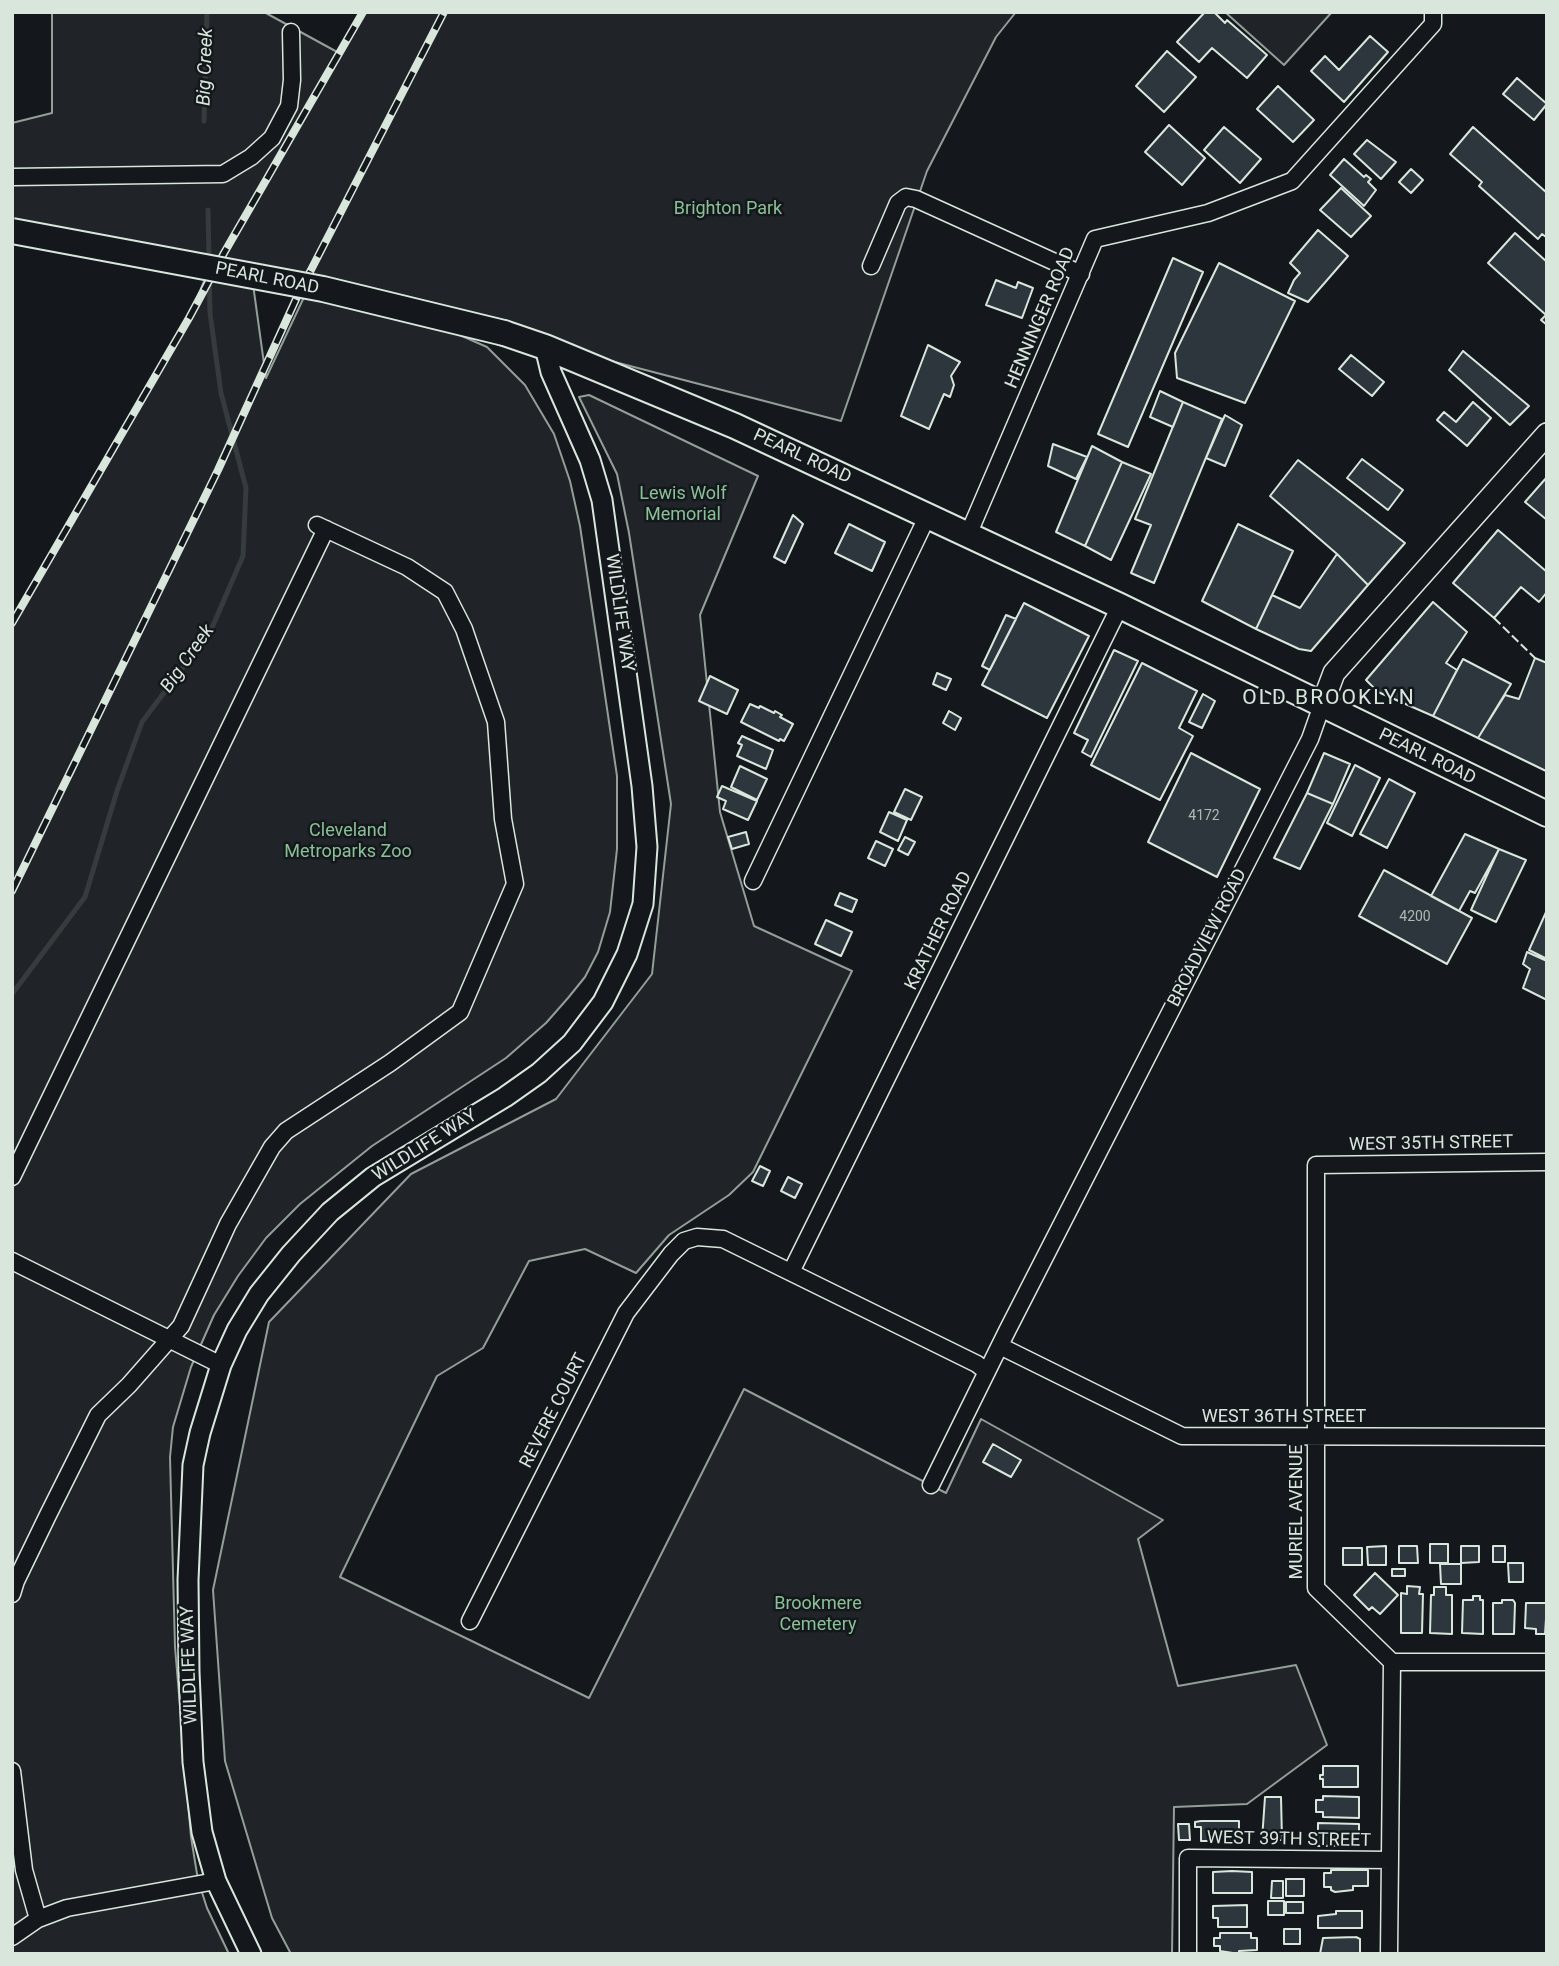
<!DOCTYPE html>
<html>
<head>
<meta charset="utf-8">
<style>
  body { margin:0 }
  #map { position:relative; width:1559px; height:1966px; overflow:hidden; background:#14181c; font-family:Roboto,sans-serif }
  canvas { display:block }
  .frame { position:absolute; inset:0; border:14px solid #d8e6dc; pointer-events:none }
</style>
</head>
<body>
<div id="map">
<canvas width="1559" height="1966"></canvas>
<div class="frame"></div>
</div>
<script>
const ctx = document.querySelector('canvas').getContext('2d');
ctx.lineJoin = 'round';
function fill(path, color) {
  ctx.fillStyle = color;
  ctx.fill(path, 'evenodd');
}
function toPath(rows) {
  const path = new Path2D();
  for (const r of rows) {
    path.moveTo(r[0], r[1]);
    for (let i = 2; i < r.length; i += 2) path.lineTo(r[i], r[i + 1]);
  }
  return path;
}
function trace(path, color, width, dash) {
  ctx.strokeStyle = color;
  ctx.lineWidth = width;
  ctx.lineCap = dash ? 'butt' : 'round';
  ctx.setLineDash(dash || []);
  ctx.stroke(path);
}
function write(font, color, halo, rows, align = 'center') {
  ctx.font = font + ' Roboto,sans-serif';
  ctx.lineWidth = 5;
  ctx.setLineDash([]);
  ctx.textBaseline = 'middle';
  ctx.strokeStyle = halo;
  ctx.fillStyle = color;
  for (const [text, x, y, turn = 0] of rows) {
    ctx.save();
    ctx.translate(x, y);
    ctx.rotate((+turn || 0) * Math.PI / 180);
    ctx.textAlign = isNaN(turn) ? turn : align;
    if (halo) ctx.strokeText(text, 0, 0);
    ctx.fillText(text, 0, 0);
    ctx.restore();
  }
}
const green = toPath([
  [52,12,264,12,339,53,363,12,1016,12,996,37,927,171,841,421,469,324,252,277,266,378,305,295,446,329,487,347,525,385,554,434,570,481,580,526,617,776,617,849,610,912,598,952,585,977,568,998,546,1023,506,1058,372,1146,300,1204,266,1238,238,1276,214,1315,191,1367,173,1427,170,1457,175,1647,191,1837,198,1880,207,1908,229,1954,12,1954,12,623,189,318,209,269,12,231,12,123,52,113,52,12],
  [1225,12,1332,12,1284,65,1225,12],
  [589,395,758,476,700,615,720,812,754,926,852,971,753,1172,729,1195,669,1235,636,1273,585,1249,529,1261,483,1348,437,1376,340,1577,589,1698,744,1389,946,1493,981,1419,1163,1520,1138,1539,1178,1686,1296,1665,1327,1745,1247,1804,1174,1807,1172,1954,291,1954,272,1918,225,1761,213,1590,269,1322,411,1174,556,1099,652,974,671,804,629,533,617,474,579,397,589,395]
]);
const stream = toPath([
  [204,121,207,12],
  [208,210,209,260],
  [12,994,85,897,117,791,142,722,211,630,243,556,246,488,221,393,210,313,209,273]
]);
const building = toPath([
  [1205,12,1214,12,1225,23,1227,20,1267,55,1247,78,1212,48,1199,62,1177,42,1205,12],
  [1370,36,1388,52,1344,102,1311,71,1325,56,1339,70,1370,36],
  [1167,51,1196,77,1164,112,1136,86,1167,51],
  [1517,78,1547,104,1534,120,1503,94,1517,78],
  [1278,86,1314,120,1293,142,1257,109,1278,86],
  [1169,125,1205,158,1182,185,1145,152,1169,125],
  [1224,127,1261,159,1240,183,1204,150,1224,127],
  [1473,127,1547,193,1546,237,1542,234,1538,239,1479,186,1482,182,1450,154,1473,127],
  [1367,140,1396,162,1381,179,1354,154,1367,140],
  [1344,159,1364,177,1366,175,1371,179,1368,182,1376,190,1364,206,1330,175,1344,159],
  [1411,169,1423,180,1411,193,1399,182,1411,169],
  [1341,188,1371,216,1351,237,1320,210,1341,188],
  [1318,230,1348,256,1308,302,1288,293,1294,280,1300,273,1290,263,1318,230],
  [1515,233,1547,262,1547,325,1541,320,1546,315,1488,263,1515,233],
  [1173,258,1203,272,1128,447,1098,434,1173,258],
  [1219,263,1295,301,1245,403,1177,378,1175,353,1219,263],
  [996,280,1016,288,1018,282,1033,288,1022,318,986,305,996,280],
  [928,345,960,362,951,376,954,385,950,397,944,394,929,429,901,416,928,345],
  [1463,351,1529,406,1510,425,1449,370,1463,351],
  [1351,355,1384,382,1372,396,1339,369,1351,355],
  [1160,391,1183,402,1173,427,1150,417,1160,391],
  [1183,402,1222,419,1154,583,1131,573,1151,525,1135,519,1183,402],
  [1473,402,1491,418,1467,446,1437,420,1444,412,1456,422,1473,402],
  [1225,415,1242,425,1225,466,1206,458,1225,415],
  [1053,444,1087,457,1076,479,1048,466,1053,444],
  [1092,446,1122,462,1085,546,1056,532,1092,446],
  [1362,459,1403,490,1388,510,1347,478,1362,459],
  [1298,460,1405,543,1368,585,1337,554,1270,496,1298,460],
  [1122,462,1151,474,1111,560,1085,546,1122,462],
  [1547,477,1547,520,1525,502,1547,477],
  [793,515,803,524,785,563,774,557,793,515],
  [849,524,885,542,872,571,835,553,849,524],
  [1238,524,1293,551,1256,629,1202,601,1238,524],
  [1498,530,1547,572,1547,592,1539,602,1521,587,1494,618,1453,583,1498,530],
  [1337,554,1368,585,1311,651,1299,649,1256,629,1272,595,1300,608,1337,554],
  [1433,602,1467,632,1446,663,1457,670,1433,716,1378,692,1366,680,1433,602],
  [1024,603,1089,636,1047,718,982,685,1024,603],
  [1006,615,1016,619,990,670,982,666,1006,615],
  [1114,650,1138,661,1091,757,1082,752,1088,740,1074,733,1114,650],
  [1535,658,1547,663,1546,771,1478,738,1505,695,1519,699,1535,658],
  [1463,659,1511,684,1478,738,1433,716,1463,659],
  [1142,663,1197,691,1179,728,1193,736,1160,800,1091,765,1142,663],
  [937,673,951,679,946,690,933,684,937,673],
  [710,676,738,690,727,714,699,701,710,676],
  [1203,694,1215,701,1202,728,1189,722,1203,694],
  [750,704,759,708,760,706,774,713,775,711,782,715,780,717,793,724,784,741,780,739,779,741,741,722,750,704],
  [949,711,961,718,955,730,943,723,949,711],
  [742,736,773,750,766,769,737,756,742,745,738,743,742,736],
  [1191,753,1260,789,1217,877,1148,842,1191,753],
  [1324,753,1350,764,1333,804,1307,793,1324,753],
  [1355,765,1380,778,1352,836,1327,823,1355,765],
  [740,766,767,779,757,800,731,787,740,766],
  [1389,779,1415,793,1387,848,1360,834,1389,779],
  [722,786,757,801,748,820,723,809,726,801,717,797,722,786],
  [905,789,922,797,911,820,894,812,905,789],
  [1307,793,1333,804,1300,869,1274,858,1307,793],
  [889,812,907,820,898,841,880,832,889,812],
  [746,832,749,844,732,849,728,837,746,832],
  [1465,834,1499,849,1475,893,1470,891,1459,911,1431,896,1465,834],
  [905,837,915,842,908,855,898,850,905,837],
  [876,841,893,849,885,866,868,858,876,841],
  [1499,849,1526,860,1496,922,1471,910,1499,849],
  [1384,870,1472,918,1447,964,1359,916,1384,870],
  [840,893,857,900,852,912,835,905,840,893],
  [1547,910,1547,959,1529,950,1547,910],
  [826,920,852,932,841,956,815,944,826,920],
  [1527,952,1547,961,1547,1000,1523,988,1530,969,1523,964,1527,952],
  [760,1166,770,1171,763,1186,752,1181,760,1166],
  [788,1177,802,1184,795,1198,781,1191,788,1177],
  [993,1444,1021,1460,1011,1477,983,1462,993,1444],
  [1430,1544,1448,1544,1448,1563,1430,1563,1430,1544],
  [1386,1546,1386,1565,1368,1565,1367,1547,1386,1546],
  [1399,1546,1417,1546,1418,1563,1399,1563,1399,1546],
  [1461,1546,1479,1546,1479,1562,1461,1563,1461,1546],
  [1493,1546,1505,1546,1505,1562,1493,1562,1493,1546],
  [1343,1548,1362,1548,1362,1565,1343,1565,1343,1548],
  [1508,1563,1523,1563,1523,1582,1509,1582,1508,1563],
  [1440,1564,1461,1564,1461,1584,1441,1584,1440,1564],
  [1392,1569,1405,1569,1405,1576,1392,1576,1392,1569],
  [1375,1573,1398,1595,1380,1614,1372,1607,1369,1610,1354,1595,1375,1573],
  [1407,1586,1420,1587,1419,1594,1423,1594,1422,1633,1401,1633,1401,1593,1407,1594,1407,1586],
  [1434,1587,1446,1587,1446,1595,1452,1595,1452,1634,1430,1633,1431,1595,1434,1595,1434,1587],
  [1473,1596,1480,1596,1480,1600,1483,1600,1483,1634,1462,1633,1463,1600,1473,1600,1473,1596],
  [1502,1600,1513,1600,1515,1603,1514,1634,1493,1634,1493,1603,1502,1603,1502,1600],
  [1526,1603,1547,1603,1545,1634,1536,1634,1536,1629,1525,1628,1526,1603],
  [1323,1766,1358,1766,1358,1787,1323,1787,1323,1779,1320,1779,1320,1775,1323,1775,1323,1766],
  [1323,1796,1359,1797,1359,1818,1323,1817,1323,1812,1316,1812,1316,1800,1323,1800,1323,1796],
  [1265,1797,1281,1797,1282,1840,1262,1840,1265,1797],
  [1201,1821,1239,1821,1239,1841,1201,1841,1201,1827,1195,1827,1195,1822,1201,1821],
  [1318,1823,1359,1824,1359,1845,1318,1846,1318,1841,1313,1841,1313,1834,1318,1834,1318,1823],
  [1178,1824,1189,1824,1190,1840,1179,1840,1178,1824],
  [1331,1870,1368,1870,1368,1886,1353,1886,1353,1890,1335,1892,1331,1890,1331,1887,1324,1887,1324,1873,1331,1873,1331,1870],
  [1232,1871,1252,1872,1252,1893,1213,1893,1213,1872,1232,1871],
  [1286,1879,1304,1879,1304,1896,1286,1896,1286,1879],
  [1272,1881,1283,1881,1283,1898,1271,1898,1272,1881],
  [1268,1901,1284,1901,1284,1915,1268,1915,1268,1901],
  [1286,1902,1303,1902,1303,1913,1286,1913,1286,1902],
  [1247,1905,1247,1927,1218,1927,1218,1918,1213,1918,1213,1906,1247,1905],
  [1336,1911,1362,1911,1362,1928,1318,1928,1318,1916,1336,1914,1336,1911],
  [1284,1929,1300,1929,1300,1944,1284,1944,1284,1929],
  [1220,1933,1251,1933,1251,1938,1257,1938,1257,1950,1239,1951,1239,1954,1220,1951,1220,1946,1214,1946,1214,1938,1220,1938,1220,1933],
  [1356,1937,1360,1939,1360,1954,1320,1954,1323,1938,1356,1937]
]);
const minor = toPath([
  [12,177,223,174,251,157,272,138,289,106,292,80,291,32],
  [871,266,898,203,906,197,916,199,1081,274],
  [968,535,1095,239,1208,213,1292,181,1433,24,1433,12],
  [753,881,928,515],
  [12,1177,326,529],
  [12,1261,221,1365],
  [791,1272,1120,606],
  [1000,1346,1182,1436,1547,1437],
  [931,1485,1007,1331,1310,739,1322,705],
  [12,1594,16,1581,48,1515,98,1415,129,1385,181,1326,228,1224,272,1147,286,1131,390,1063,460,1012,515,884,503,819,496,722,464,629,445,592,407,567,317,525],
  [470,1621,626,1313,671,1254,684,1241,697,1237,723,1239,977,1364,987,1372],
  [1392,1662,1547,1662],
  [12,1771,24,1870,38,1919],
  [12,1937,38,1919,67,1908,216,1881],
  [1188,1954,1188,1858,1390,1860],
  [1389,1954,1392,1662,1316,1588,1316,1165,1547,1162]
]);
const tertiary = toPath([
  [251,1954,216,1881,202,1832,193,1762,189,1672,188,1580,193,1465,200,1433,221,1365,237,1330,259,1294,291,1254,330,1212,373,1177,505,1097,539,1073,572,1043,603,1002,627,954,643,904,647,847,642,786,602,500,590,460,551,372,545,347]
]);
const secondary = toPath([
  [1322,705,1334,673,1547,434]
]);
const primary = toPath([
  [504,333,545,347,735,426,1120,606,1547,814]
]);
const rail = toPath([
  [12,623,189,318,224,253,363,12],
  [12,891,218,470,297,297,444,12]
]);
const primaryBridge = toPath([
  [12,231,323,289,504,333]
]);
const fence = toPath([
  [1494,618,1535,658]
]);
const numberNames = [
  ["4172",1204,816],
  ["4200",1415,917]
];
const parkNames = [
  ["Brighton Park",728,209],
  ["Lewis Wolf",683,494],
  ["Memorial",683,515],
  ["Cleveland",348,831],
  ["Metroparks Zoo",348,852],
  ["Brookmere",818,1604],
  ["Cemetery",818,1625]
];
const streetNames = [
  ["PEARL ROAD",267,279,11],
  ["HENNINGER ROAD",1041,318,-67],
  ["PEARL ROAD",802,457,25],
  ["WILDLIFE WAY",619,613,82],
  ["PEARL ROAD",1427,757,26],
  ["KRATHER ROAD",939,931,-64],
  ["BROADVIEW ROAD",1208,938,-63],
  ["WEST 35TH STREET",1431,1144,-1],
  ["WILDLIFE WAY",425,1146,-32],
  ["REVERE COURT",554,1411,-63],
  ["WEST 36TH STREET",1284,1417],
  ["MURIEL AVENUE",1297,1512,-90],
  ["WILDLIFE WAY",190,1665,-92],
  ["WEST 39TH STREET",1289,1840,1]
];
const waterNames = [
  ["Big Creek",206,67,-88],
  ["Big Creek",188,659,-55]
];
const quarterNames = [
  ["OLD BROOKLYN",1329,699]
];
fill(green, '#202428');
trace(green, '#939e99', 2);
trace(stream, '#363b3e', 5);
fill(building, '#2c363c');
trace(building, '#d8e6dc', 2);
trace(minor, '#d8e6dc', 19);
trace(tertiary, '#d8e6dc', 23);
trace(secondary, '#d8e6dc', 24);
trace(primary, '#d8e6dc', 28);
trace(minor, '#14181c', 16);
trace(tertiary, '#14181c', 19);
trace(secondary, '#14181c', 21);
trace(primary, '#14181c', 24);
trace(rail, '#d8e6dc', 8);
trace(rail, '#14181c', 5, [16]);
trace(primaryBridge, '#d8e6dc', 28, []);
trace(primaryBridge, '#14181c', 24);
trace(fence, '#d8e6dc', 2, [9, 3.5]);
write('14px', '#adbab4', null, numberNames);
write('18px', '#8ac095', '#14181c', parkNames);
write('18px', '#d8e6dc', '#14181c', streetNames);
write('italic 19px', '#d8e6dc', '#14181c', waterNames);
ctx.letterSpacing = '2px';
write('21px', '#d8e6dc', '#14181c', quarterNames);
ctx.letterSpacing = '0px';
</script>
</body>
</html>
